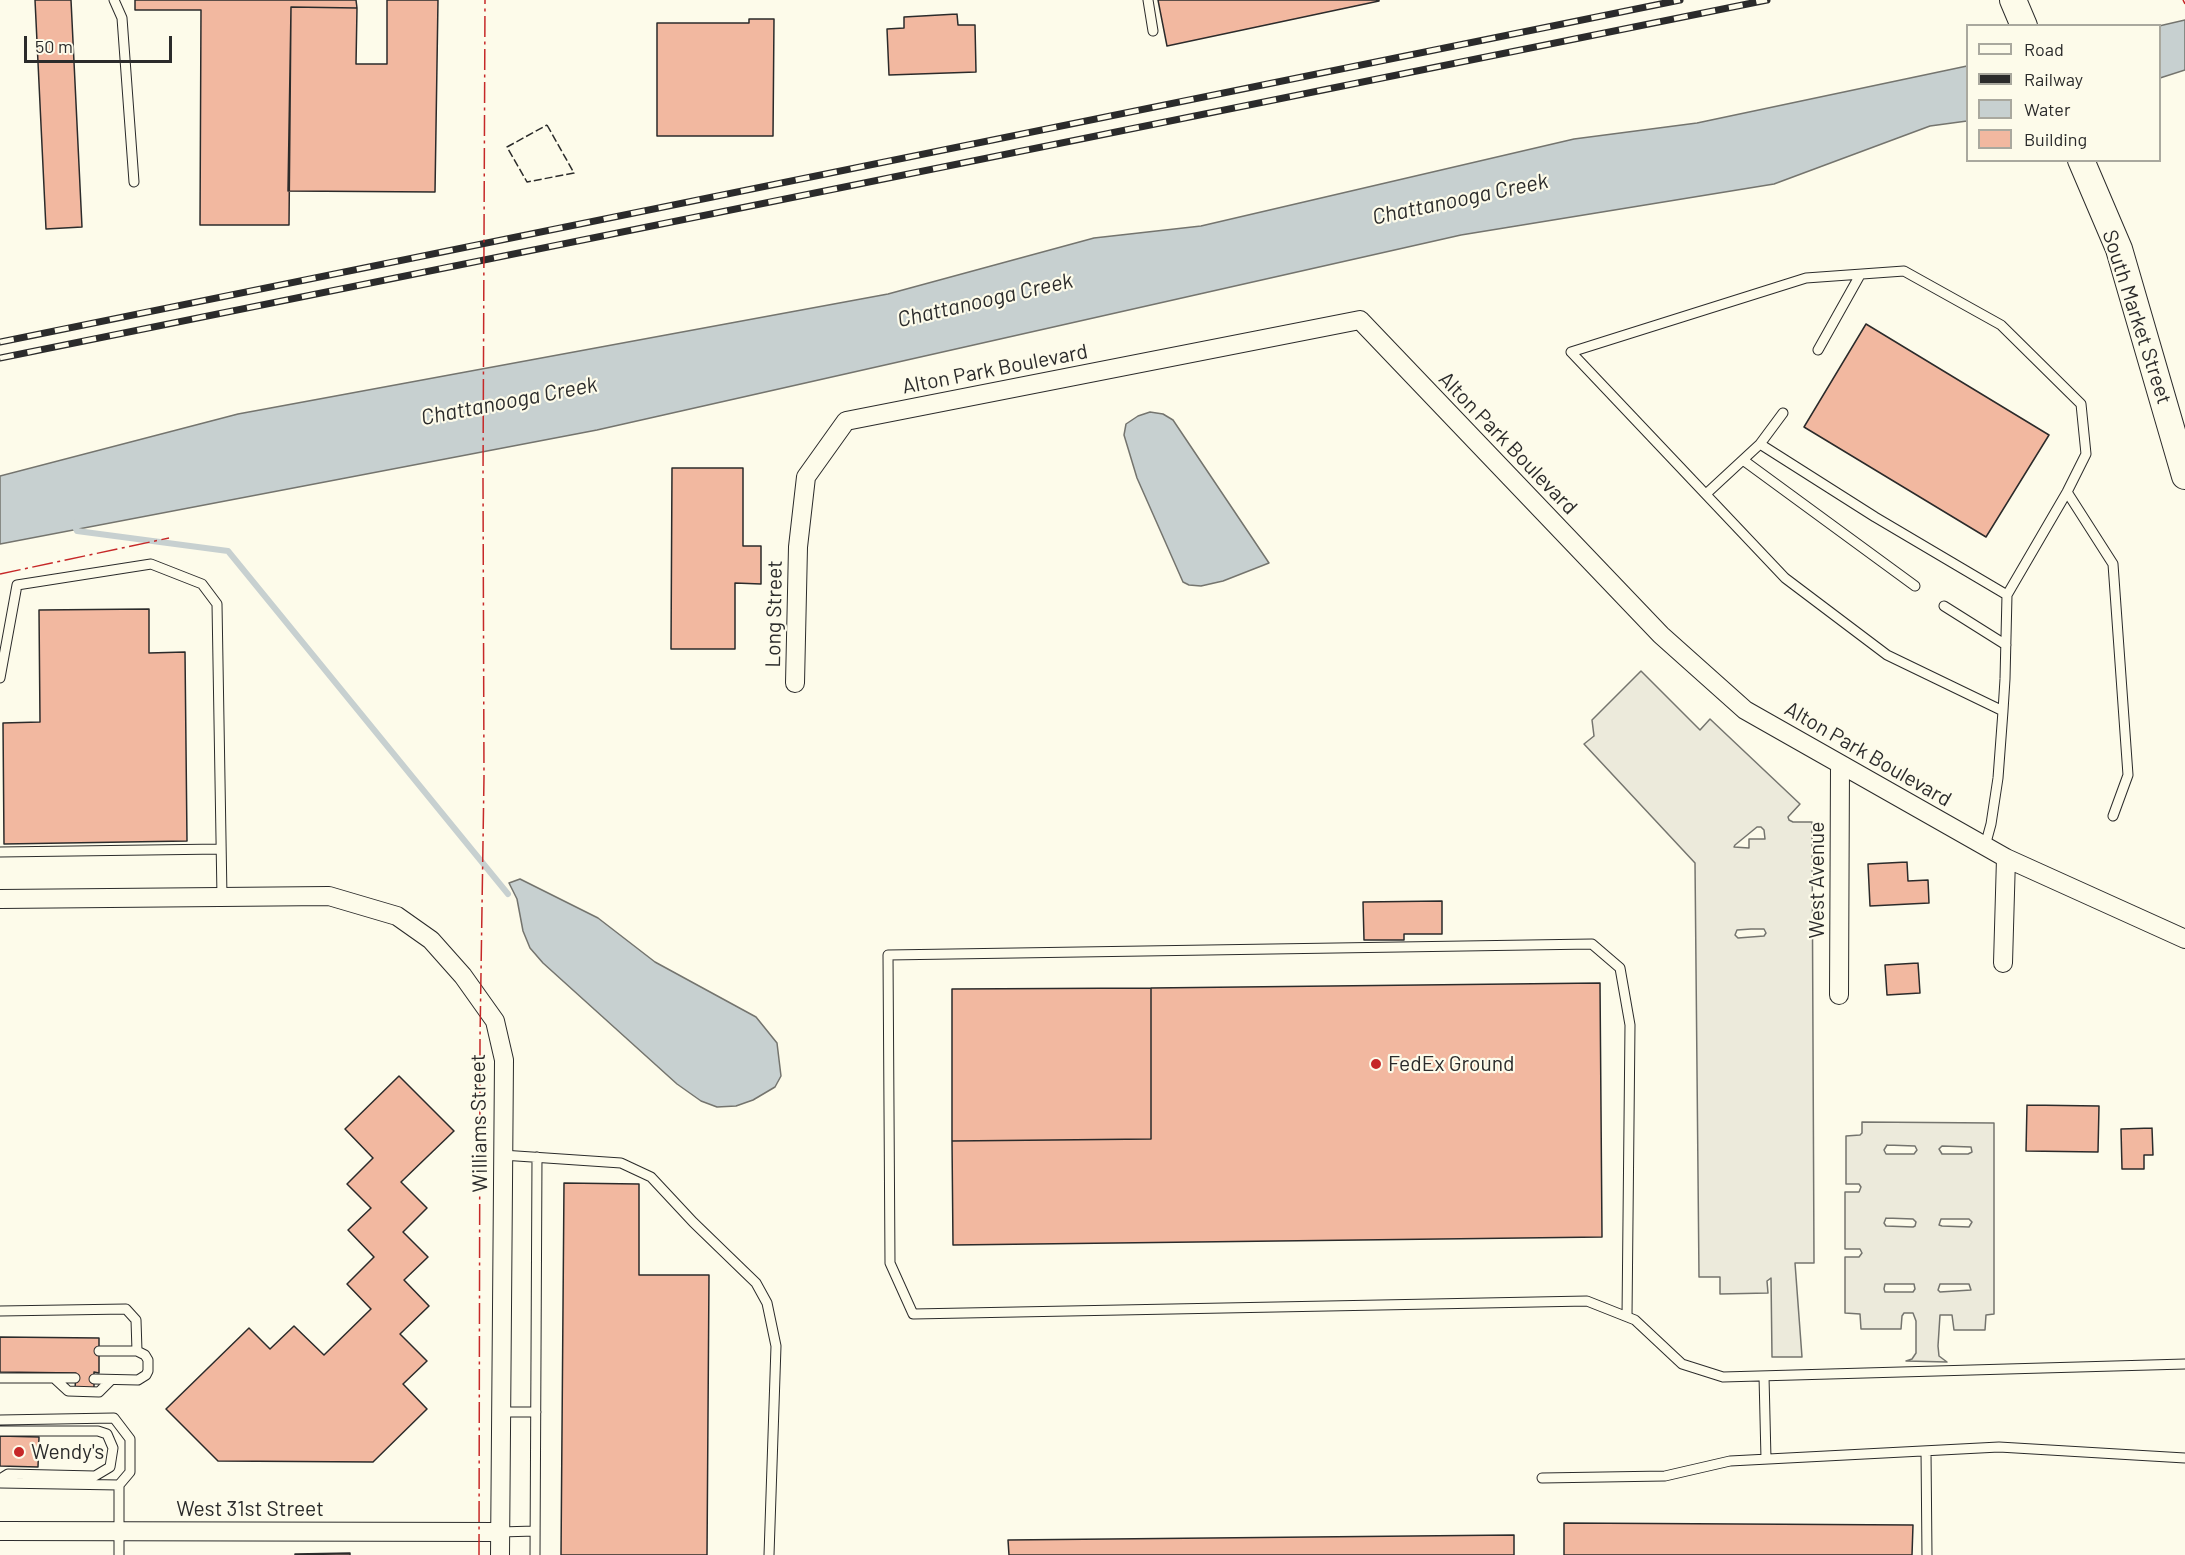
<!DOCTYPE html>
<html>
<head>
<meta charset="utf-8">
<style>
  body { margin:0 }
  #map { position:relative; width:2185px; height:1555px; overflow:hidden; background:#fdfbea; font-family:Barlow,sans-serif }
  canvas { display:block }
  .legend { position:absolute; left:1966px; top:24px; width:195px; height:138px; box-sizing:border-box; background:#fdfbea; border:2px solid #a9a89e; margin:0; padding:8px 10px; list-style:none; font-size:18px; color:#2b2b2b }
  .legend li { display:flex; align-items:center; gap:12px; height:30px }
  .legend b { width:30px; border:2px solid #a9a89e }
  .scale { position:absolute; left:24px; top:36px; width:148px; height:27px; box-sizing:border-box; border:3px solid #2b2b2b; border-top:0; padding-left:8px; font-size:18px; line-height:21px; white-space:nowrap; color:#2b2b2b; -webkit-text-stroke:4px #fdfbea; paint-order:stroke }
</style>
</head>
<body>
<div id="map">
<canvas width="2185" height="1555"></canvas>
<ul class="legend">
<li><b style="height:8px;background:#fdfbea"></b>Road</li>
<li><b style="height:8px;background:#2b2b2b"></b>Railway</li>
<li><b style="height:16px;background:#c7d0d0"></b>Water</li>
<li><b style="height:16px;background:#f2b8a0"></b>Building</li>
</ul>
<div class="scale">50 m</div>
</div>
<script>
const ctx = document.querySelector('canvas').getContext('2d');
ctx.lineJoin = 'round';
function fill(path, color) {
  ctx.fillStyle = color;
  ctx.fill(path, 'evenodd');
}
function toPath(rows) {
  const path = new Path2D();
  for (const r of rows) {
    path.moveTo(r[0], r[1]);
    for (let i = 2; i < r.length; i += 2) path.lineTo(r[i], r[i + 1]);
  }
  return path;
}
function trace(path, color, width, dash) {
  ctx.strokeStyle = color;
  ctx.lineWidth = width;
  ctx.lineCap = dash ? 'butt' : 'round';
  ctx.setLineDash(dash || []);
  ctx.stroke(path);
}
function write(font, color, halo, rows, align = 'center') {
  ctx.font = font + ' Barlow,sans-serif';
  ctx.lineWidth = 4.5;
  ctx.setLineDash([]);
  ctx.textBaseline = 'middle';
  ctx.strokeStyle = halo;
  ctx.fillStyle = color;
  for (const [text, x, y, turn = 0] of rows) {
    ctx.save();
    ctx.translate(x, y);
    ctx.rotate((+turn || 0) * Math.PI / 180);
    ctx.textAlign = isNaN(turn) ? turn : align;
    if (halo) ctx.strokeText(text, 0, 0);
    ctx.fillText(text, 0, 0);
    ctx.restore();
  }
}
const parking = toPath([
  [1641,671,1700,730,1710,719,1800,804,1788,817,1789,820,1793,822,1812,822,1814,1263,1795,1263,1802,1357,1772,1357,1771,1278,1767,1281,1768,1293,1720,1294,1720,1277,1699,1277,1695,863,1584,744,1594,736,1592,720,1641,671],
  [1757,827,1761,827,1764,830,1765,839,1749,839,1749,848,1734,847,1735,845,1757,827],
  [1751,929,1764,929,1766,933,1764,936,1738,938,1735,935,1737,930,1751,929],
  [1862,1122,1994,1123,1994,1314,1986,1315,1985,1330,1954,1330,1952,1315,1940,1315,1938,1346,1939,1356,1947,1362,1906,1361,1912,1359,1916,1353,1916,1321,1913,1313,1904,1313,1902,1316,1901,1329,1861,1329,1860,1314,1845,1313,1845,1257,1859,1257,1862,1253,1860,1249,1845,1249,1845,1192,1859,1192,1861,1187,1859,1184,1846,1184,1846,1136,1860,1135,1862,1133,1862,1122],
  [1887,1145,1915,1146,1917,1150,1914,1154,1886,1154,1884,1150,1887,1145],
  [1942,1146,1971,1147,1972,1152,1968,1154,1942,1154,1939,1149,1942,1146],
  [1886,1218,1913,1219,1916,1222,1915,1226,1913,1227,1886,1226,1884,1223,1886,1218],
  [1941,1219,1969,1219,1972,1222,1969,1227,1942,1226,1939,1225,1941,1219],
  [1885,1284,1914,1284,1915,1289,1913,1292,1885,1292,1884,1289,1885,1284],
  [1940,1284,1969,1284,1971,1290,1940,1292,1938,1290,1940,1284]
]);
const water = toPath([
  [2185,20,2185,70,2160,78,2159,26,2185,20],
  [1967,66,1967,121,1930,126,1774,184,1461,235,597,430,0,544,0,476,238,414,888,294,1094,238,1201,226,1574,139,1697,123,1967,66],
  [1150,412,1163,414,1173,420,1269,563,1223,581,1201,586,1189,585,1183,582,1137,478,1124,435,1126,424,1138,416,1150,412],
  [520,879,598,918,655,962,756,1017,777,1043,781,1076,775,1087,753,1100,736,1106,717,1107,701,1101,677,1084,543,963,530,948,523,931,517,899,509,883,520,879]
]);
const stream = toPath([
  [73,522,77,531,228,551,508,894]
]);
const building = toPath([
  [35,0,71,0,82,227,46,229,35,0],
  [135,0,356,0,357,8,291,7,289,225,200,225,201,10,135,10,135,0],
  [387,0,438,0,435,192,288,191,291,7,357,8,356,64,387,64,387,0],
  [1158,0,1379,0,1379,1,1167,46,1158,0],
  [957,14,958,25,975,25,976,72,889,75,887,29,904,28,904,17,957,14],
  [749,19,774,19,773,136,657,136,657,23,749,23,749,19],
  [1866,324,2049,435,1986,537,1804,427,1866,324],
  [672,468,743,468,743,546,761,546,761,584,735,583,735,649,671,649,672,468],
  [149,609,149,653,185,652,187,841,4,844,3,723,40,722,39,610,149,609],
  [1907,862,1908,881,1928,880,1929,903,1870,906,1868,864,1907,862],
  [1442,901,1442,934,1404,934,1404,940,1364,940,1363,902,1442,901],
  [1918,963,1920,993,1887,995,1885,965,1918,963],
  [1600,983,1602,1237,953,1245,952,1141,1151,1139,1151,988,1600,983],
  [1151,988,1151,1139,952,1141,952,989,1151,988],
  [399,1076,454,1131,401,1182,427,1208,403,1232,428,1257,404,1280,429,1306,400,1334,427,1361,403,1384,427,1409,373,1462,218,1461,166,1409,249,1328,270,1349,294,1326,324,1355,371,1309,347,1284,374,1257,348,1230,371,1208,347,1184,373,1158,345,1129,399,1076],
  [2027,1105,2099,1106,2098,1152,2026,1151,2027,1105],
  [2152,1128,2153,1155,2144,1155,2144,1169,2122,1169,2121,1129,2152,1128],
  [564,1183,639,1184,639,1275,709,1275,707,1555,561,1555,564,1183],
  [0,1337,99,1338,99,1373,94,1372,94,1389,75,1389,76,1373,0,1372,0,1337],
  [0,1436,39,1437,38,1467,0,1466,0,1436],
  [1564,1523,1913,1525,1912,1555,1564,1555,1564,1523],
  [1514,1535,1514,1555,1009,1555,1008,1540,1514,1535],
  [350,1553,350,1555,295,1555,295,1554,350,1553]
]);
const lane = toPath([
  [114,0,122,18,134,182],
  [1148,0,1153,31],
  [1818,350,1860,275],
  [1783,413,1760,444,1875,517,2007,595],
  [1743,460,1915,586],
  [2067,492,2113,564,2128,775,2113,816],
  [1706,494,1760,444],
  [1944,606,2006,645],
  [0,678,17,585,151,564,202,584,217,604,222,897],
  [1985,846,1991,824,1998,778,2003,711,2005,679,2007,595,2067,492,2086,454,2081,404,2001,325,1904,271,1806,278,1571,352,1785,578,1887,655,2003,711],
  [0,852,221,849],
  [502,1155,621,1163,651,1177,693,1222,756,1283,767,1303,776,1346,769,1555],
  [0,1311,126,1309,136,1320,137,1351],
  [1627,1316,1630,1025,1620,968,1592,944,888,955,890,1263,913,1314,1587,1301,1635,1320,1682,1364,1723,1377,2185,1364],
  [1764,1376,1766,1459],
  [0,1378,75,1378],
  [55,1379,68,1391,99,1392,111,1380],
  [94,1379,138,1380,146,1375,148,1371,148,1360,145,1355,137,1351,99,1351],
  [501,1412,536,1412],
  [0,1420,114,1418,130,1439,130,1472,119,1485,0,1483],
  [0,1431,98,1431,107,1434,113,1448,110,1467,95,1476,8,1474,0,1479],
  [1926,1451,1927,1555],
  [1542,1478,1665,1476,1730,1461,1999,1447,2185,1458],
  [119,1485,119,1555],
  [500,1532,535,1531],
  [535,1555,537,1157]
]);
const street = toPath([
  [795,683,798,547,806,477,846,421,1360,320,1661,635,1745,710,2006,858,2185,939],
  [0,899,329,896,397,916,431,940,463,976,495,1021,504,1060,500,1555],
  [2003,963,2006,858],
  [1839,995,1840,765],
  [0,1531,500,1532]
]);
const secondary = toPath([
  [2013,0,2024,26],
  [2081,160,2119,249,2185,476]
]);
const rail = toPath([
  [0,342,1680,0],
  [0,358,1767,0]
]);
const fence = toPath([
  [547,125,574,173,527,182,507,147,547,125]
]);
const power = toPath([
  [2183,0,2185,4],
  [0,574,169,538],
  [479,1555,480,1039,484,777,483,479,485,0]
]);
const markers = [
  [1376,1064,6,"#c62828"],
  [19,1452,6,"#c62828"]
];
const streetNames = [
  ["South Market Street",2137,317,72],
  ["Alton Park Boulevard",995,369,-11],
  ["Alton Park Boulevard",1508,443,46],
  ["Long Street",774,614,-89],
  ["Alton Park Boulevard",1868,754,30],
  ["West Avenue",1817,880,-90],
  ["Williams Street",479,1123,-91],
  ["West 31st Street",250,1509]
];
const poiNames = [
  ["FedEx Ground",1388,1064],
  ["Wendy's",31,1452]
];
const waterNames = [
  ["Chattanooga Creek",1460,199,-12],
  ["Chattanooga Creek",985,300,-13],
  ["Chattanooga Creek",509,401,-11]
];
fill(parking, '#eceadb');
trace(parking, '#74746e', 1.5);
fill(water, '#c7d0d0');
trace(water, '#74746e', 1.5);
trace(stream, '#c7d0d0', 6);
fill(building, '#f2b8a0');
trace(building, '#2b2b2b', 1.5);
trace(lane, '#2b2b2b', 11);
trace(street, '#2b2b2b', 20);
trace(secondary, '#2b2b2b', 28);
trace(lane, '#fdfbea', 9);
trace(street, '#fdfbea', 18);
trace(secondary, '#fdfbea', 26);
trace(rail, '#2b2b2b', 7);
trace(rail, '#fdfbea', 4.5, [14]);
trace(fence, '#2b2b2b', 1.5, [8, 3]);
trace(power, '#c62828', 1.5, [21, 4.5, 3, 4.5]);
for (const [x, y, r, color] of markers) {
  const dot = new Path2D();
  dot.arc(x, y, r, 0, 2 * Math.PI);
  ctx.fillStyle = color;
  ctx.fill(dot);
  trace(dot, '#fdfbea', 2);
}
write('21px', '#2b2b2b', '#fdfbea', streetNames);
write('21px', '#2b2b2b', '#fdfbea', poiNames, 'left');
write('italic 22px', '#2b2b2b', '#fdfbea', waterNames);
</script>
</body>
</html>
